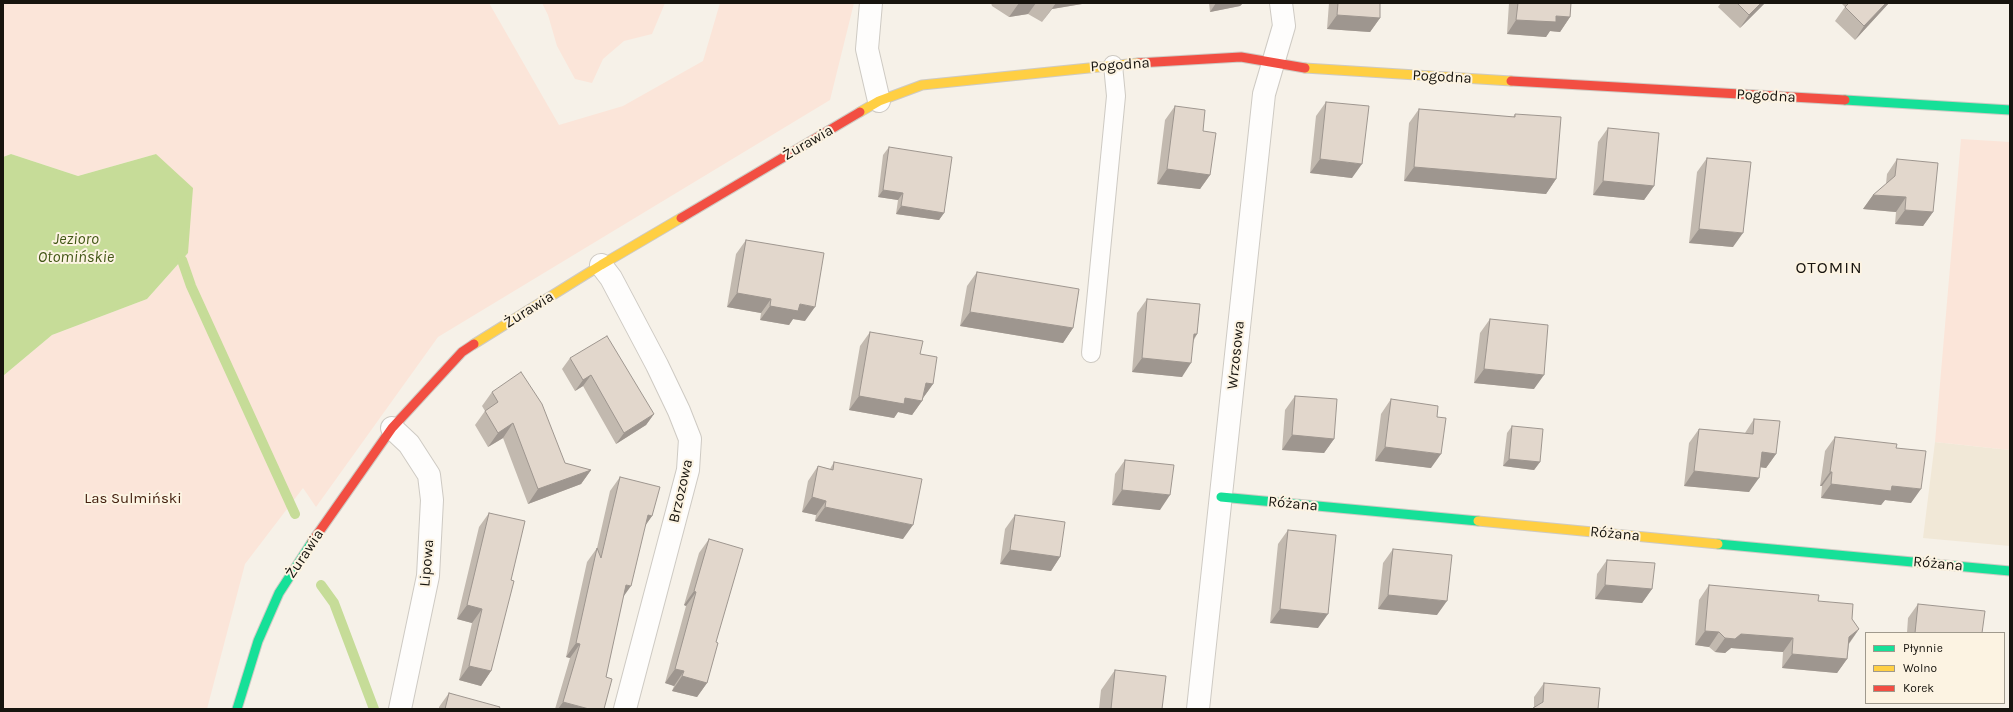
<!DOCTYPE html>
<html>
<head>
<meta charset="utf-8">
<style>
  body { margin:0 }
  #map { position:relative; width:2013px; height:712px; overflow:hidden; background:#f6f1e8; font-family:Karla,sans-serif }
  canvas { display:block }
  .frame { position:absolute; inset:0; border:4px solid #17140e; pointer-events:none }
  .legend { position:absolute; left:1865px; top:632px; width:140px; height:72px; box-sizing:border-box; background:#fcf3e2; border:1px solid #a09a8d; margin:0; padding:5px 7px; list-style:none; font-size:12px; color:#17140e }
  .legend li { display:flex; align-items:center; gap:8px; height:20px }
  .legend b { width:20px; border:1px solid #a09a8d }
</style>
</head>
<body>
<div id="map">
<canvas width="2013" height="712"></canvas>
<div class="frame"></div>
<ul class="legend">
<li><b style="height:5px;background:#16e098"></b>Płynnie</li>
<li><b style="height:5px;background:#ffcf43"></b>Wolno</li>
<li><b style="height:5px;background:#f24e42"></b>Korek</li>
</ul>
</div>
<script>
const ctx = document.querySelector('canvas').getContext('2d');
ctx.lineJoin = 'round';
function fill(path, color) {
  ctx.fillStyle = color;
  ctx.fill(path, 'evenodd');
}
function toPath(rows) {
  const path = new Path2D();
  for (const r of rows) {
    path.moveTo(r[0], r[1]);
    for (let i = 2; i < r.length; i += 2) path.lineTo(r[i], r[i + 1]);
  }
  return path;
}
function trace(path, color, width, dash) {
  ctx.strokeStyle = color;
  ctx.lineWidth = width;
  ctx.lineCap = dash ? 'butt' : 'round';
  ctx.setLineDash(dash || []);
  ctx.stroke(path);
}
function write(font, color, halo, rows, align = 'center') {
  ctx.font = font + ' Karla,sans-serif';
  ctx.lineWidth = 4;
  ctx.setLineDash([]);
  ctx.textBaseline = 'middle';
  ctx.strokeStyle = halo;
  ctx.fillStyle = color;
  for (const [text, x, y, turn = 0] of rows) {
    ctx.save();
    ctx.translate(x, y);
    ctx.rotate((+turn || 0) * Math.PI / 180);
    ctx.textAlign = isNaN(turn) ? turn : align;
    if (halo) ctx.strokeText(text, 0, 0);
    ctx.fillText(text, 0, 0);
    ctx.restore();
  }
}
const built = toPath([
  [1935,442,2010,450,2010,546,1923,538]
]);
const green = toPath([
  [3,3,489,3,559,125,623,106,703,61,720,3,854,3,830,100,438,337,316,507,303,488,245,564,207,709,3,709,3,376,52,335,147,299,188,253,156,154,78,176,11,154,3,157],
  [542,3,665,3,652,34,624,41,603,59,592,83,575,79,557,46,548,15],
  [1961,139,2010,142,2010,450,1935,442]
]);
const water = toPath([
  [11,154,78,176,156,154,193,188,188,253,147,299,52,335,3,376,3,157]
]);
const stream = toPath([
  [182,260,191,286,295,514],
  [321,585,334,603,374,709]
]);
const lane = toPath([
  [1091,353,1116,96,1113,65]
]);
const street = toPath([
  [871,3,867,49,879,101],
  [601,265,611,278,657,365,679,411,690,439,688,470,625,709],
  [392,428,409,444,429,475,432,500,428,576,400,709],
  [1198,709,1264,94,1284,26,1281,3]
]);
const fast = toPath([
  [1845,100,2010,110],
  [1221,497,1478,521],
  [1718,544,2010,571],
  [237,709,258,641,279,593,312,542]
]);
const slow = toPath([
  [1305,68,1511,81],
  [860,112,879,101,922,85,1138,63],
  [474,344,601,265,681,218],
  [1478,521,1718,544]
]);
const jam = toPath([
  [1138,63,1241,57,1305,68],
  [1511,81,1845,100],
  [681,218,860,112],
  [312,542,392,428,462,352,474,344]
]);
const wall = toPath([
  [991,3,1088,3,1052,9,1042,22,1028,14,1009,17,992,6],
  [1209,3,1243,3,1240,6,1210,12],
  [1329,3,1380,3,1380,18,1370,32,1327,29],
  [1509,3,1571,3,1570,17,1560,32,1550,31,1546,37,1507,34],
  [1721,3,1765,3,1740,28,1718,7],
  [1841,3,1889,3,1855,40,1835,21,1845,7],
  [1326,102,1352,178,1310,173,1316,116],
  [1175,106,1210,175,1200,189,1157,184,1165,120],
  [1419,109,1513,117,1515,114,1556,179,1546,194,1404,181,1409,123],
  [1608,128,1654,186,1644,200,1593,195,1598,142],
  [889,147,944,213,939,220,896,214,898,200,878,197,883,155],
  [1707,158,1733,247,1689,243,1697,172],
  [1897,159,1933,212,1923,226,1895,224,1896,212,1863,209,1873,195,1886,184,1887,174],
  [746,240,805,321,793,319,789,325,760,320,761,313,727,307,736,254],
  [977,272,1073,328,1063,343,960,326,967,286],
  [1147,299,1197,334,1194,340,1182,377,1132,372,1137,313],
  [1490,319,1534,389,1474,383,1480,333],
  [870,332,920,354,933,384,923,398,922,401,912,415,898,412,894,418,849,410,860,346],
  [570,358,654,414,646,425,616,444,583,386,575,391,562,369],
  [492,392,565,463,591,470,581,484,528,504,503,438,488,447,475,425,485,411,482,406],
  [1295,396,1334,439,1324,453,1282,450,1285,410],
  [1391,399,1431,468,1375,461,1381,414],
  [1754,419,1776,454,1766,468,1760,467,1749,492,1684,486,1689,443,1699,429,1745,433],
  [1512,426,1540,462,1534,470,1503,466,1507,433],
  [1835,437,1896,448,1911,503,1885,500,1881,505,1821,498,1822,486,1820,486,1825,451],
  [1125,460,1160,510,1112,505,1115,474],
  [834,462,903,539,815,521,816,515,802,512,808,481,818,466,830,469],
  [620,477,652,516,645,526,623,597,606,677,604,709,555,709,570,658,566,657,587,562,597,548,610,491],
  [489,513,511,580,491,671,481,686,459,680,472,623,457,619,479,527],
  [1015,515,1060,557,1051,571,1000,564,1005,529],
  [1288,530,1318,628,1270,623,1278,544],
  [709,539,716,642,707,683,697,697,672,691,674,686,665,683,686,606,684,605,699,553],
  [1393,549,1437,615,1378,609,1383,563],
  [1607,560,1652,589,1642,603,1595,599,1597,574],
  [1709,585,1818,601,1852,619,1859,629,1849,644,1847,659,1837,673,1782,668,1783,652,1731,648,1725,653,1715,652,1709,647,1695,645,1699,600],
  [1918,604,1982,633,1907,633,1908,618],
  [1115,670,1162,709,1099,709,1101,690],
  [1544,683,1598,709,1533,709,1534,708,1534,697],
  [449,693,499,709,439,709,439,707]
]);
const shadedWall = toPath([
  [1019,3,1036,3,1028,14,1009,17],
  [1056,3,1088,3,1052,9,1042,22],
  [1216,3,1243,3,1240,6,1210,12],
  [1761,3,1765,3,1740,28,1749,15],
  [1886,3,1889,3,1855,40,1864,26],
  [1337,15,1380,18,1370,32,1327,29],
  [1556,16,1570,17,1560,32,1550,31,1546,37,1507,34,1516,20],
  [1320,159,1362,164,1352,178,1310,173],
  [1414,167,1556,179,1546,194,1404,181],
  [1167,169,1210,175,1200,189,1157,184],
  [1603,181,1654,186,1644,200,1593,195],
  [883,190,903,193,898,200,878,197],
  [1873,195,1906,197,1896,212,1863,209],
  [901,206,944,213,939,220,896,214],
  [1905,210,1933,212,1923,226,1895,224],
  [1699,229,1743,233,1733,247,1689,243],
  [737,293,771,299,761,313,727,307],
  [800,304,815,307,805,321,793,319,789,325,760,320,770,306],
  [970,312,1073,328,1063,343,960,326],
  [1194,334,1197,334,1187,348],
  [1142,358,1191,363,1182,377,1132,372],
  [1484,369,1544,375,1534,389,1474,383],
  [591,375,583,386,575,391,583,380],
  [926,383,933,384,923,398],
  [859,396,905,398,922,401,912,415,898,412,894,418,849,410],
  [654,414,646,425,616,444,624,433],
  [513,423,503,438,488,447,498,433],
  [1292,435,1334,439,1324,453,1282,450],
  [1385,447,1441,454,1431,468,1375,461],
  [1762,452,1776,454,1766,468,1752,466],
  [1509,459,1540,462,1534,470,1503,466],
  [591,470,581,484,528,504,538,489],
  [1694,471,1759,478,1749,492,1684,486],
  [1830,472,1832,472,1822,486,1820,486],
  [1831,484,1892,486,1921,489,1911,503,1885,500,1881,505,1821,498],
  [1122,490,1170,495,1160,510,1112,505],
  [812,497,826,501,816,515,802,512],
  [825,507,913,525,903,539,815,521],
  [648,515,652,516,642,530],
  [1010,550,1060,557,1051,571,1000,564],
  [626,585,631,586,621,600],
  [1605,585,1652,589,1642,603,1595,599],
  [694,591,696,592,686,606,684,605],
  [1388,595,1447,601,1437,615,1378,609],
  [467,605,482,609,472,623,457,619],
  [1280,609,1328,614,1318,628,1270,623],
  [1859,629,1849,643,1839,651,1849,637],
  [1705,631,1719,632,1709,647,1695,645],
  [1741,634,1793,638,1783,652,1731,648,1725,653,1715,652,1725,638],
  [576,643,580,644,570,658,566,657],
  [1792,654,1847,659,1837,673,1782,668],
  [469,666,491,671,481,686,459,680],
  [675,669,684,671,674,686,665,683],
  [682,676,707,683,697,697,672,691],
  [563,702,589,709,558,709]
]);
const building = toPath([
  [1338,3,1380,3,1380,18,1337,15,1338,3],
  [1518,3,1571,3,1570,17,1556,16,1556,22,1516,20,1518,3],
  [1737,3,1761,3,1749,15,1737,3],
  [1849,3,1886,3,1864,26,1845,7,1849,3],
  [1326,102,1369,106,1362,164,1320,159,1326,102],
  [1175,106,1205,110,1203,131,1216,133,1210,175,1167,169,1175,106],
  [1419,109,1515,117,1515,114,1561,117,1556,179,1414,167,1419,109],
  [1608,128,1659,133,1654,186,1603,181,1608,128],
  [889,147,952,157,944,213,901,206,903,193,883,190,889,147],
  [1707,158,1751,162,1743,233,1699,229,1707,158],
  [1897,159,1938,163,1933,212,1905,210,1906,197,1873,195,1895,176,1897,159],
  [746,240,824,253,815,307,800,304,798,311,770,306,771,299,737,293,746,240],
  [977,272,1079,289,1073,328,970,312,977,272],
  [1147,299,1200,304,1197,334,1194,334,1191,363,1142,358,1147,299],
  [1490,319,1548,325,1544,375,1484,369,1490,319],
  [870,332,923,341,920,354,937,357,933,384,926,383,922,401,905,398,904,404,859,396,870,332],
  [607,336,654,414,624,433,591,375,583,380,570,358,607,336],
  [521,372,542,404,565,463,591,470,538,489,513,423,498,433,485,411,498,402,492,392,521,372],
  [1295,396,1337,399,1334,439,1292,435,1295,396],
  [1391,399,1438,406,1437,417,1446,418,1441,454,1385,447,1391,399],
  [1754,419,1780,421,1776,454,1762,452,1759,478,1694,471,1699,429,1753,434,1754,419],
  [1512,426,1543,429,1540,462,1509,459,1512,426],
  [1835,437,1897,444,1896,448,1926,451,1921,489,1892,486,1891,491,1831,484,1832,472,1830,472,1835,437],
  [1125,460,1174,465,1170,495,1122,490,1125,460],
  [834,462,922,479,913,525,825,507,826,501,812,497,818,466,833,470,834,462],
  [620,477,660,487,652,516,648,515,631,586,626,585,606,677,612,679,604,709,589,709,563,702,580,644,576,643,597,548,601,558,620,477],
  [489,513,525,521,511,580,514,581,491,671,469,666,482,609,467,605,489,513],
  [1015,515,1065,522,1060,557,1010,550,1015,515],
  [1288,530,1336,535,1328,614,1280,609,1288,530],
  [709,539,743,549,716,642,718,643,707,683,682,676,684,671,675,669,696,592,694,591,709,539],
  [1393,549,1452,555,1447,601,1388,595,1393,549],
  [1607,560,1655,563,1652,589,1605,585,1607,560],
  [1709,585,1819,595,1818,601,1853,604,1852,619,1859,629,1849,637,1847,659,1792,654,1793,638,1741,634,1735,639,1725,638,1719,632,1705,631,1709,585],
  [1918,604,1985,611,1982,633,1915,633,1918,604],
  [1115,670,1166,676,1162,709,1111,709,1115,670],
  [1544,683,1600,688,1598,709,1534,709,1533,708,1543,702,1544,683],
  [449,693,500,707,499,709,445,709,449,693]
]);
const streetNames = [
  ["Pogodna",1120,65,-4],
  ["Pogodna",1442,77,3],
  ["Pogodna",1766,96,3],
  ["Żurawia",808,143,-30],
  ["Żurawia",529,310,-32],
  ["Wrzosowa",1236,355,-84],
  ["Brzozowa",681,491,-77],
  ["Różana",1293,504,5],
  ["Różana",1615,534,5],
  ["Żurawia",305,554,-56],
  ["Lipowa",427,563,-85],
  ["Różana",1938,564,5]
];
const parkNames = [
  ["Las Sulmiński",133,499]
];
const waterNames = [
  ["Jezioro",76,239],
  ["Otomińskie",76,257]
];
const quarterNames = [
  ["OTOMIN",1829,268]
];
fill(built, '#f1e8d7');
fill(green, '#fbe5d9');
fill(water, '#c6dc98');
trace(stream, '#c6dc98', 10);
trace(lane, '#cecac3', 20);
trace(street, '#cecac3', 24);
trace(fast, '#cecac3', 11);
trace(slow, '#cecac3', 11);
trace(jam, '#cecac3', 11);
trace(lane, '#fefdfc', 18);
trace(street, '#fefdfc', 22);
trace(fast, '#16e098', 9);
trace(slow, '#ffcf43', 9);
trace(jam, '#f24e42', 9);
fill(wall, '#c2b9af');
fill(shadedWall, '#9e968f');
fill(building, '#e2d7cc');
trace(building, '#9e968f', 1);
write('15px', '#17140e', '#fcf3e2', streetNames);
write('15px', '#44200f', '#fcf3e2', parkNames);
write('italic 16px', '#415614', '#fcf3e2', waterNames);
ctx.letterSpacing = '1px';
write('17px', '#17140e', '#fcf3e2', quarterNames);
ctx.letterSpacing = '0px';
</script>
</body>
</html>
